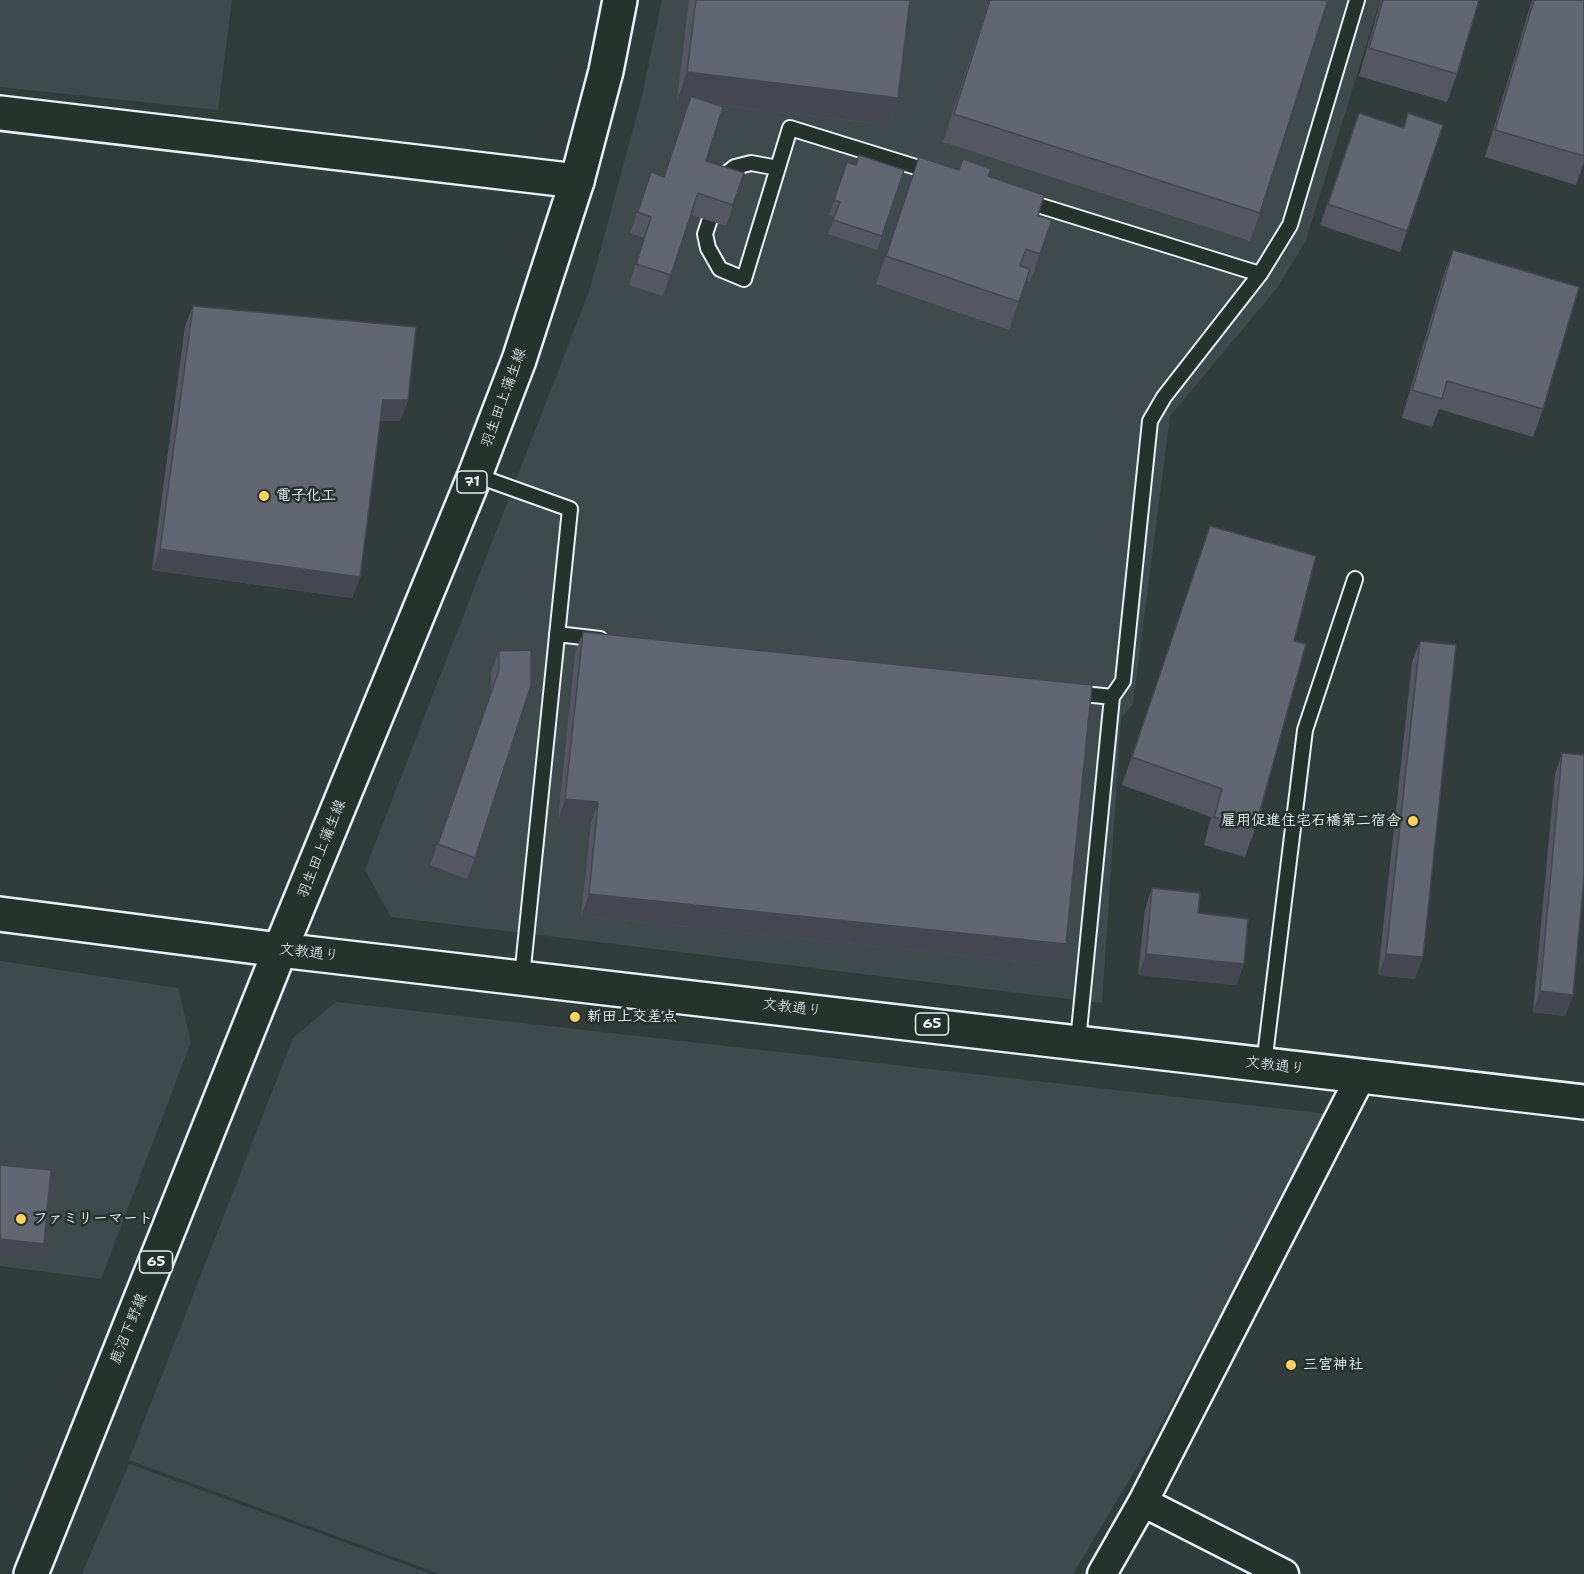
<!DOCTYPE html>
<html>
<head>
<meta charset="utf-8">
<style>
  body { margin:0 }
  canvas { display:block; background:#323d3b }
</style>
</head>
<body>
<canvas width="1584" height="1574"></canvas>
<script>
const ctx = document.querySelector('canvas').getContext('2d');
ctx.lineJoin = 'round';
function fill(path, color) {
  ctx.fillStyle = color;
  ctx.fill(path, 'evenodd');
}
function toPath(rows) {
  const path = new Path2D();
  for (const r of rows) {
    path.moveTo(r[0], r[1]);
    for (let i = 2; i < r.length; i += 2) path.lineTo(r[i], r[i + 1]);
  }
  return path;
}
function trace(path, color, width, dash) {
  ctx.strokeStyle = color;
  ctx.lineWidth = width;
  ctx.lineCap = dash ? 'butt' : 'round';
  ctx.setLineDash(dash || []);
  ctx.stroke(path);
}
function write(font, color, halo, rows, align = 'center') {
  ctx.font = font + ' "Shantell Sans","Klee One",sans-serif';
  ctx.lineWidth = 5;
  ctx.setLineDash([]);
  ctx.textBaseline = 'middle';
  ctx.strokeStyle = halo;
  ctx.fillStyle = color;
  for (const [text, x, y, turn = 0] of rows) {
    ctx.save();
    ctx.translate(x, y);
    ctx.rotate((+turn || 0) * Math.PI / 180);
    ctx.textAlign = isNaN(turn) ? turn : align;
    if (halo) ctx.strokeText(text, 0, 0);
    ctx.fillText(text, 0, 0);
    ctx.restore();
  }
}
const built = toPath([
  [0,0,232,0,218,110,0,87],
  [662,0,1380,0,1306,240,1277,288,1170,416,1133,704,1121,718,1102,1003,391,917,365,870,590,289,642,96],
  [0,961,178,988,191,1042,101,1279,0,1266],
  [336,1002,1328,1114,1147,1450,1073,1574,440,1574,129,1460,293,1038],
  [129,1464,431,1574,82,1574]
]);
const lane = toPath([
  [721,183,723,176,735,167,751,163,778,168],
  [1025,201,1260,274],
  [715,204,705,234,708,248,720,269,744,279,790,128,932,172],
  [475,475,570,509,522,977],
  [557,634,600,639],
  [1075,693,1112,697],
  [1078,1041,1112,697,1123,681,1150,421,1164,397,1260,274,1290,225,1357,0],
  [1264,1064,1305,730,1355,579]
]);
const street = toPath([
  [1143,1502,1284,1574],
  [1102,1574,1143,1502,1361,1076]
]);
const secondary = toPath([
  [0,113,577,181],
  [0,914,280,950]
]);
const primary = toPath([
  [280,950,1584,1102],
  [31,1574,280,950,475,475,519,360,577,181,606,71,620,0]
]);
const wall = toPath([
  [689,0,910,0,898,98,888,125,716,105,706,161,733,205,726,226,691,215,663,296,629,285,644,238,630,233,651,172,664,176,689,101,677,100],
  [989,0,1328,0,1260,213,1250,241,943,142],
  [1381,0,1479,0,1457,74,1447,102,1359,76],
  [1532,0,1584,0,1584,162,1576,185,1485,157],
  [1359,113,1403,128,1408,113,1407,231,1400,252,1320,225],
  [919,157,959,170,988,176,1038,216,1040,254,1030,282,1026,280,1009,330,876,284],
  [847,162,882,236,877,250,828,234,835,217,829,215],
  [1453,250,1543,409,1533,437,1439,409,1432,427,1402,418,1443,277],
  [193,306,408,400,400,421,380,421,360,577,352,598,152,570,185,327],
  [1210,526,1294,641,1255,829,1245,857,1204,845,1211,817,1122,785],
  [583,632,1058,965,581,916,591,823,558,820,575,654],
  [1420,641,1415,979,1378,975,1412,662],
  [531,650,475,858,467,879,430,865,491,691,491,672,499,651],
  [1562,753,1573,995,1565,1016,1533,1012,1555,774],
  [1152,888,1244,964,1236,985,1138,975,1145,910]
]);
const shadedWall = toPath([
  [687,72,898,98,888,125,677,100],
  [383,400,408,400,400,421,375,421],
  [160,549,360,577,352,598,152,570],
  [565,799,598,802,591,823,558,820],
  [589,894,1066,944,1058,965,581,916],
  [1146,954,1244,964,1236,985,1138,975],
  [1386,954,1423,957,1415,979,1378,975],
  [1540,991,1573,995,1565,1016,1533,1012],
  [0,1239,44,1244,38,1258,0,1254]
]);
const building = toPath([
  [696,0,910,0,898,98,687,72,696,0],
  [990,0,1328,0,1260,213,954,114,990,0],
  [1383,0,1479,0,1457,74,1369,48,1383,0],
  [1534,0,1584,0,1584,156,1495,130,1534,0],
  [691,96,723,107,706,161,744,173,733,205,698,193,671,275,636,264,651,217,638,212,651,172,664,177,691,96],
  [1359,113,1404,128,1408,113,1443,125,1407,231,1328,204,1359,113],
  [859,155,904,170,882,236,833,220,840,202,834,200,847,162,856,165,859,155],
  [919,157,959,170,963,159,991,169,988,176,1044,195,1038,216,1052,220,1040,254,1026,249,1020,266,1030,269,1019,302,886,256,919,157],
  [1453,250,1579,287,1543,409,1447,381,1442,399,1412,390,1453,250],
  [193,306,416,327,408,400,383,400,360,577,160,549,193,306],
  [1210,526,1316,556,1294,641,1306,644,1255,829,1214,817,1222,789,1132,757,1210,526],
  [583,632,1092,685,1066,944,589,894,598,802,565,799,583,632],
  [1420,641,1456,645,1423,957,1386,954,1420,641],
  [531,650,531,685,475,858,438,844,499,670,499,651,531,650],
  [1562,753,1584,755,1584,877,1573,995,1540,991,1562,753],
  [1152,888,1200,893,1198,913,1248,919,1244,964,1146,954,1152,888],
  [0,1165,51,1170,44,1244,0,1239,0,1165]
]);
const markers = [
  [264,496,6,"#ffd166"],
  [1413,821,6,"#ffd166"],
  [575,1017,6,"#ffd166"],
  [21,1219,6,"#ffd166"],
  [1291,1365,6,"#ffd166"]
];
const shields = [
  [472,482,30],
  [932,1024,33],
  [156,1262,33]
];
const shieldNames = [
  ["71",472,482],
  ["65",932,1024],
  ["65",156,1262]
];
const streetNames = [
  ["羽生田上蒲生線",504,398,-70],
  ["羽生田上蒲生線",322,849,-68],
  ["文教通り",309,953,7],
  ["文教通り",792,1008,7],
  ["文教通り",1275,1066,7],
  ["鹿沼下野線",129,1329,-68]
];
const poiNames = [
  ["電子化工",276,496],
  ["雇用促進住宅石橋第二宿舎",1401,821,"right"],
  ["新田上交差点",587,1017],
  ["ファミリーマート",33,1219],
  ["三宮神社",1303,1365]
];
fill(built, '#40494c');
trace(lane, '#e8f1f8', 18);
trace(street, '#e8f1f8', 33);
trace(secondary, '#e8f1f8', 38);
trace(primary, '#e8f1f8', 38);
trace(lane, '#26332d', 14);
trace(street, '#26332d', 28);
trace(secondary, '#26332d', 33);
trace(primary, '#26332d', 33);
fill(wall, '#545762');
fill(shadedWall, '#454750');
fill(building, '#626572');
trace(building, '#454750', 1.5);
for (const [x, y, r, color] of markers) {
  const dot = new Path2D();
  dot.arc(x, y, r, 0, 2 * Math.PI);
  ctx.fillStyle = color;
  ctx.fill(dot);
  trace(dot, '#26332d', 2);
}
for (const [x, y, w] of shields) {
  const box = new Path2D();
  box.roundRect(x - w / 2, y - 11, w, 22, 4.5);
  ctx.fillStyle = '#26332d';
  ctx.fill(box);
  trace(box, '#e8f1f8', 1.5);
}
write('bold 14px', '#e8f1f8', null, shieldNames);
write('15px', '#e8f1f8', '#26332d', streetNames);
write('bold 15px', '#e8f1f8', '#26332d', poiNames, 'left');
</script>
</body>
</html>
